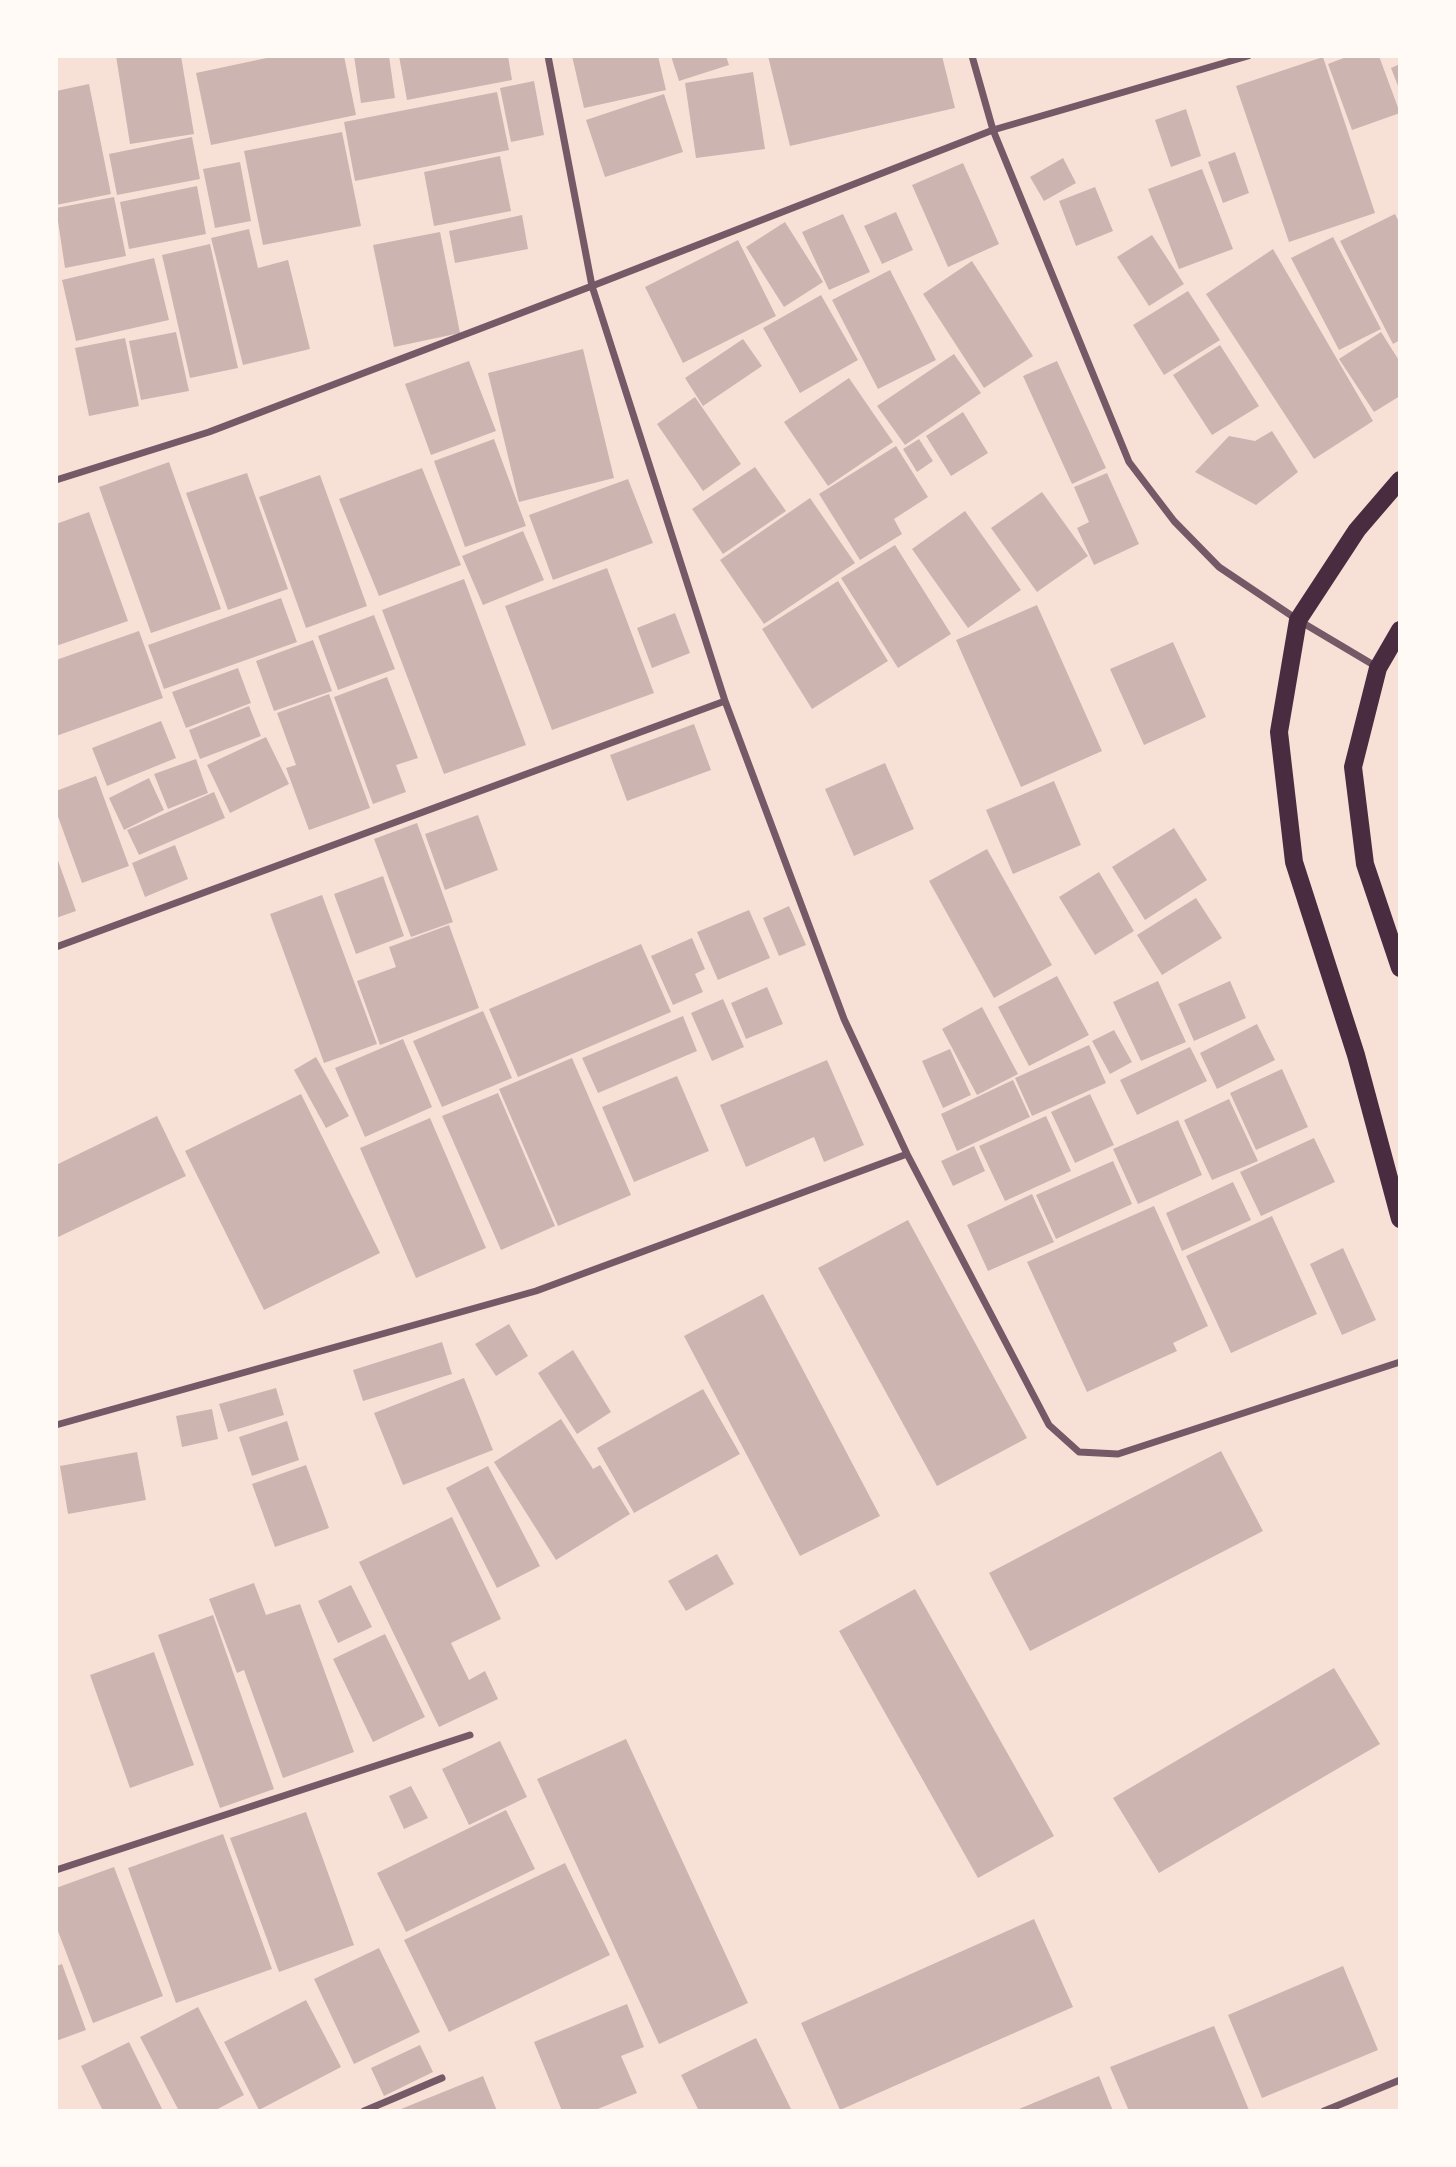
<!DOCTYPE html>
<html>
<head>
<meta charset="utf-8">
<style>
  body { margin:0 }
  #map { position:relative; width:1456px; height:2167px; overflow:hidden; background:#f7e1d7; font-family:Montserrat,sans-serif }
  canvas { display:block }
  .frame { position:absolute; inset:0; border:58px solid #fffaf5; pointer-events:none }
</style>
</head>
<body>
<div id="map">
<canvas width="1456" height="2167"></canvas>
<div class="frame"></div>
</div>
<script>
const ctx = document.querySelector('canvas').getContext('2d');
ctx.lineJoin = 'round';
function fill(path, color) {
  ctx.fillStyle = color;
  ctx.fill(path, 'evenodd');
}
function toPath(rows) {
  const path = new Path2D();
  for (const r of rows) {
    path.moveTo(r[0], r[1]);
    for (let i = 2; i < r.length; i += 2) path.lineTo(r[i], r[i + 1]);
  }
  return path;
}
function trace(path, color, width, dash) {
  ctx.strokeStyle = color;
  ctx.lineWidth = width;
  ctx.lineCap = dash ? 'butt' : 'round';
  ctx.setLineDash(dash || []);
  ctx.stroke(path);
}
const building = toPath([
  [116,56,181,56,194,134,130,144],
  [276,56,344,56,356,115,211,145,196,73],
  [354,56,389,56,395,98,361,103],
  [399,56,508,56,512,80,407,100],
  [572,56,658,56,666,90,584,108],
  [671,56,726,56,729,65,679,81],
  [768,56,942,56,955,108,790,146],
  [1349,56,1379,56,1400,113,1352,130,1328,64],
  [1323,57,1375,213,1289,242,1236,86],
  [1400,64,1400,91,1391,68],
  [753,72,765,149,696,158,685,83],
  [534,81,544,135,511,142,500,88],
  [89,84,111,194,56,205,56,91],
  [497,92,509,150,355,181,344,122],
  [664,94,683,152,605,177,586,120],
  [1186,109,1201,156,1171,167,1155,120],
  [342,132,361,226,263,245,244,151],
  [192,137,200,179,117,195,109,154],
  [1235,152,1249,193,1223,203,1208,162],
  [500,156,511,211,434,226,424,172],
  [1063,158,1076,183,1044,201,1030,177],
  [240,162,251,221,215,228,203,169],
  [963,163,999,244,948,267,912,185],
  [1202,169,1233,249,1179,269,1148,189],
  [197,186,206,234,129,249,120,202],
  [1095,187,1113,231,1076,246,1059,201],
  [114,197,126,256,65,268,56,208],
  [896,212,913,250,882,264,864,226],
  [843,214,870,272,829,290,802,232],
  [1395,214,1400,224,1400,340,1393,344,1340,241],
  [522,215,528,249,455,263,449,231],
  [785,222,823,282,784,307,746,247],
  [249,229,258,268,288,260,310,349,243,365,211,238],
  [440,232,460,333,394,347,373,245],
  [1152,235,1184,284,1149,306,1117,257],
  [1333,237,1381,329,1339,350,1291,258],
  [738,240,776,316,683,363,645,287],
  [210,244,238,368,190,378,162,255],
  [1273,249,1373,421,1314,459,1206,294],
  [154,258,169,320,76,341,62,280],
  [972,261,1033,356,984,388,923,294],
  [890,270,936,360,878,389,832,300],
  [1188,291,1220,340,1164,375,1133,325],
  [821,295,858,360,800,393,763,328],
  [176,332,189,391,141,400,129,341],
  [1381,332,1400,362,1400,396,1374,412,1339,359],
  [125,338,139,406,89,416,75,348],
  [743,339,762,366,703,406,685,378],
  [1220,345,1259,406,1212,435,1173,375],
  [583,349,614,478,519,502,488,373],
  [954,354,981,393,905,445,877,406],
  [469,361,496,431,431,455,405,384],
  [1057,361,1106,468,1072,484,1023,376],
  [849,378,893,442,828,486,784,422],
  [695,397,741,464,703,491,657,424],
  [963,412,988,453,951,476,926,436],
  [1272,431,1298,472,1256,505,1195,472,1229,436,1255,441],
  [494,439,526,526,465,547,434,461],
  [919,439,933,461,917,472,903,449],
  [896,446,928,497,894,519,902,534,860,560,819,494],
  [169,462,221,609,151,633,99,487],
  [755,467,786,511,723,554,692,509],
  [422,468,461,565,379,596,339,499],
  [247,473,288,589,228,610,186,493],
  [1107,473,1139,544,1094,565,1077,528,1089,522,1074,487],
  [320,475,367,606,306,628,259,497],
  [628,479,653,543,553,580,529,515],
  [1042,492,1088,556,1037,592,991,528],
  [810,498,855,563,764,624,720,560],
  [965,511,1021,590,968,628,912,549],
  [89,512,128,621,56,646,56,524],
  [523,531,544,580,483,605,462,556],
  [895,545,951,634,898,668,841,578],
  [607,568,654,693,552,730,505,606],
  [464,579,526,745,444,774,382,610],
  [838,581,888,661,812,709,762,629],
  [281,598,297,642,164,689,148,645],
  [1037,605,1102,751,1021,787,956,640],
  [675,613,690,653,652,668,637,628],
  [374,615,395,669,338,690,318,636],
  [139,631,163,698,56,736,56,660],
  [313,640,332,691,274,711,256,661],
  [1173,642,1206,717,1144,745,1110,669],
  [238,668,251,703,186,728,172,692],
  [387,677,418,758,396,765,406,792,373,804,334,697],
  [329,694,370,808,309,830,286,768,296,765,277,713],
  [249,706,261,736,200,759,189,730],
  [161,721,176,758,107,786,92,748],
  [694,724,711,770,627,801,610,755],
  [266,737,289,784,230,813,207,765],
  [196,759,208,793,168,809,154,774],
  [885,763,914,829,854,856,825,789],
  [96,776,129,866,82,883,56,811,56,791],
  [149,778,164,810,124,830,109,798],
  [1054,781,1081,845,1013,874,986,810],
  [214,792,225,818,139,855,127,830],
  [478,815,498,870,445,890,425,834],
  [417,823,453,922,411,937,374,839],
  [1174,828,1207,880,1145,920,1112,867],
  [175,845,188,879,145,897,132,863],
  [987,849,1052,965,994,998,929,881],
  [56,855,76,911,56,918],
  [1099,872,1134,931,1095,955,1059,897],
  [383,876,404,936,356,954,334,894],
  [322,895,377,1044,324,1063,270,914],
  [1196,898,1222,938,1162,975,1137,935],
  [789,906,806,945,779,956,763,918],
  [749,910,770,958,718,980,697,932],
  [449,925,479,1008,380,1045,357,981,396,967,389,947],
  [692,938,705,969,695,974,703,992,673,1005,651,956],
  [641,944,671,1012,518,1077,489,1009],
  [1057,976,1089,1035,1029,1066,998,1007],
  [1158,981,1186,1042,1141,1061,1113,1002],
  [1230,981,1246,1018,1194,1041,1178,1004],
  [767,987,783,1024,746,1039,731,1003],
  [723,999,744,1047,712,1061,691,1013],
  [982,1007,1018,1074,977,1095,942,1029],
  [483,1011,512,1078,442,1107,413,1041],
  [683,1016,697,1051,598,1093,582,1058],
  [1257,1024,1275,1060,1217,1089,1200,1053],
  [1114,1030,1132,1062,1110,1074,1092,1041],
  [403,1039,432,1107,365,1137,335,1068],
  [1089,1045,1106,1083,1032,1116,1015,1078],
  [1190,1047,1207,1081,1137,1115,1120,1080],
  [950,1049,971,1095,943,1108,922,1061],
  [316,1057,349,1116,326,1128,294,1070],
  [572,1058,631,1195,558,1226,499,1089],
  [827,1060,864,1145,824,1162,814,1137,746,1167,720,1105],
  [1282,1069,1308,1127,1256,1150,1230,1093],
  [677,1076,709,1151,634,1182,602,1107],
  [1013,1080,1030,1117,957,1151,941,1114],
  [498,1093,555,1226,501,1250,442,1116],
  [301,1094,380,1253,264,1310,185,1151],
  [1090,1094,1114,1145,1075,1163,1051,1112],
  [1229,1099,1258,1161,1212,1180,1184,1120],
  [157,1116,186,1176,56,1238,56,1165],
  [1046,1116,1071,1171,1005,1201,979,1146],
  [430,1118,486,1248,416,1278,360,1148],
  [1178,1120,1202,1175,1138,1204,1113,1149],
  [1314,1138,1335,1182,1261,1216,1240,1172],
  [974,1146,985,1171,953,1186,941,1161],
  [1113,1161,1132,1204,1056,1239,1036,1195],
  [1233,1182,1251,1220,1182,1251,1166,1213],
  [1032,1194,1054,1242,988,1271,967,1225],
  [1154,1206,1208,1326,1173,1343,1177,1351,1087,1392,1027,1262],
  [1272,1216,1317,1314,1231,1353,1186,1256],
  [908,1220,1027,1438,937,1486,818,1268],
  [1343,1248,1376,1320,1342,1335,1310,1264],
  [763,1294,880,1516,800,1556,684,1336],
  [509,1324,528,1356,496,1376,475,1344],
  [442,1342,452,1374,363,1401,353,1370],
  [573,1350,611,1412,577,1434,538,1373],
  [464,1378,493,1450,403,1485,374,1413],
  [276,1388,284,1415,228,1432,219,1404],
  [703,1389,740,1454,634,1513,597,1448],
  [212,1409,218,1439,182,1447,176,1416],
  [561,1419,593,1469,600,1465,630,1514,556,1560,494,1462],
  [287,1421,299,1460,252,1476,239,1437],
  [1221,1451,1263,1531,1030,1651,989,1573],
  [137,1452,146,1500,68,1514,60,1466],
  [306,1465,329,1528,275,1547,252,1484],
  [488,1466,540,1566,497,1588,446,1488],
  [452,1517,501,1619,451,1643,469,1680,485,1671,498,1699,439,1727,359,1562],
  [717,1554,734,1584,686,1611,668,1581],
  [254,1583,266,1615,300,1604,354,1752,283,1778,244,1670,237,1673,209,1599],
  [351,1585,372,1627,338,1643,318,1601],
  [915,1589,1054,1836,978,1878,839,1631],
  [213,1615,274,1789,220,1808,158,1635],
  [385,1634,425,1717,373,1742,333,1659],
  [154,1652,194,1765,130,1788,90,1675],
  [1334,1668,1380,1744,1159,1873,1113,1798],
  [626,1739,748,2003,659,2044,537,1779],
  [500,1741,527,1797,469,1825,442,1769],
  [411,1786,428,1818,404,1829,389,1796],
  [506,1810,535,1869,406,1932,377,1873],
  [306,1812,354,1945,279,1972,230,1838],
  [223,1834,272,1969,176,2003,128,1868],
  [565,1863,610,1955,449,2032,404,1940],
  [114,1867,163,1996,93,2023,56,1926,56,1888],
  [1034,1919,1073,2007,840,2110,801,2023],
  [379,1948,420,2032,354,2064,314,1979],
  [62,1964,86,2030,56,2041,56,1966],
  [1343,1966,1378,2050,1262,2098,1228,2015],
  [306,2000,341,2067,259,2110,224,2042],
  [627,2004,644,2047,621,2056,637,2093,593,2111,562,2111,534,2042],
  [198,2007,244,2095,214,2111,179,2111,140,2037],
  [1214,2026,1249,2110,1129,2111,1110,2067],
  [756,2038,792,2111,699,2111,681,2075],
  [129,2042,163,2111,103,2111,81,2066],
  [420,2045,433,2072,384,2096,371,2068],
  [483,2076,497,2111,402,2111,401,2109],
  [1099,2076,1113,2111,1014,2111]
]);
const minor = toPath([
  [548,56,592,286,725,701,844,1019,907,1154,1049,1425,1079,1452,1118,1454,1400,1362],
  [972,56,993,130,1129,462,1174,521,1219,567,1298,620,1377,667],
  [56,480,209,432,592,286,993,130,1248,56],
  [56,947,725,701],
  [56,1425,536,1291,907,1154],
  [56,1870,470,1735],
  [364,2111,442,2078],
  [1324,2111,1400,2080]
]);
const primary = toPath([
  [1400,480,1357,530,1298,620,1279,732,1294,862,1356,1055,1400,1219],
  [1400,630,1378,668,1353,767,1365,864,1400,968]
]);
fill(building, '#ccb4b1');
trace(minor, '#755966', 7);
trace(primary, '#4a2c40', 18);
</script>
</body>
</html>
